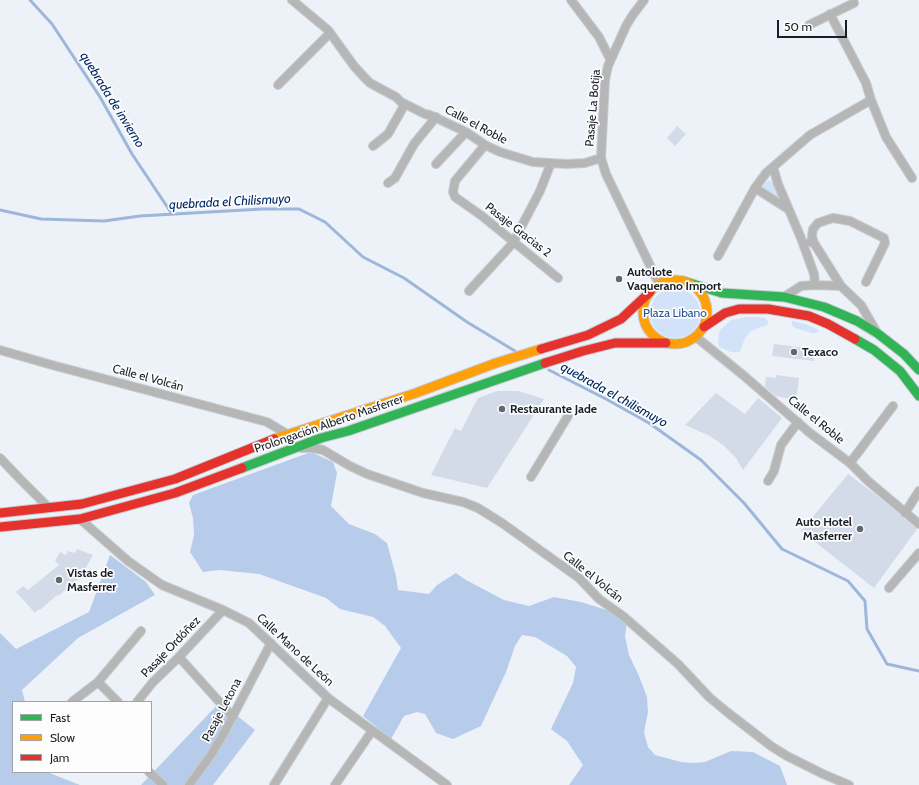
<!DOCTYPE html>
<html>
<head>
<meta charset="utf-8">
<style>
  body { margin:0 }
  #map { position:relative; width:919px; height:785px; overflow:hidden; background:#edf2f9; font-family:Cabin,sans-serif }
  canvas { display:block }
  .legend { position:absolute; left:12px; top:701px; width:140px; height:72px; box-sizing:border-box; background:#fdfdfd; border:1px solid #a1a4a7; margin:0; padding:5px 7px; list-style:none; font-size:12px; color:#181e26 }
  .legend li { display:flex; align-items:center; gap:8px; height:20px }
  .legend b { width:20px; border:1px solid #a1a4a7 }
  .scale { position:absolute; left:777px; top:20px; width:70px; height:18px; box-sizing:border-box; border:2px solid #181e26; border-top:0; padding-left:5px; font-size:12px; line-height:14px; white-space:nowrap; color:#181e26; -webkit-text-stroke:3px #fdfdfd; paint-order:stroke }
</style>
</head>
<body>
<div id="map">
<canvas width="919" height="785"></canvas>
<ul class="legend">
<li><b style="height:5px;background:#30b455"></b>Fast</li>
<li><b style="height:5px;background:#ff9f0a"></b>Slow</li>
<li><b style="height:5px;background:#e5322d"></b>Jam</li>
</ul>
<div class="scale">50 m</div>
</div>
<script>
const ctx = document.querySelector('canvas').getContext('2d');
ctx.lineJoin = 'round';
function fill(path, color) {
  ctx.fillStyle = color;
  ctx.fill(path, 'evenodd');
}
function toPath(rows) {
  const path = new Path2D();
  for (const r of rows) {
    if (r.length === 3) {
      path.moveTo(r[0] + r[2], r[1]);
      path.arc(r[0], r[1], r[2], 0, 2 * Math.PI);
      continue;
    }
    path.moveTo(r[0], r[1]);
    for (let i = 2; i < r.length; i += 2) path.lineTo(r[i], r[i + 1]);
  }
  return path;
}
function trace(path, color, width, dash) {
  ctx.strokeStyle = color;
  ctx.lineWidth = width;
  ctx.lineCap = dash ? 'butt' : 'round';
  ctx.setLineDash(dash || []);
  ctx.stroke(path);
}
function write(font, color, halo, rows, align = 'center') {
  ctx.font = font + ' Cabin,sans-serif';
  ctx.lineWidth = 3.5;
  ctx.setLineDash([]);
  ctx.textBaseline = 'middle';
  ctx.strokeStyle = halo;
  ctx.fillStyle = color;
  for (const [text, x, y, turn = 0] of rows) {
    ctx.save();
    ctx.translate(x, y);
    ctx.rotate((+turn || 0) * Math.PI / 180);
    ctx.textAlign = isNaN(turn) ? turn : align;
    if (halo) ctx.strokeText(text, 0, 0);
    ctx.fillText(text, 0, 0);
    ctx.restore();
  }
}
const green = toPath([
  [769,180,771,181,774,184,781,199,763,190,764,184],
  [675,313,25],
  [748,317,759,317,765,318,768,321,768,324,766,326,760,327,750,332,745,338,740,352,731,352,719,347,718,343,719,333,721,329,731,320],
  [792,321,805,324,819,330,816,333,812,333,795,328,792,325]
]);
const forest = toPath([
  [311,452,333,462,337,473,331,506,349,524,375,534,387,543,396,576,398,590,429,594,437,585,456,573,466,580,504,600,529,606,554,597,581,602,613,612,627,622,625,636,629,655,639,676,647,697,648,712,644,732,648,747,655,755,681,762,693,763,705,762,731,751,753,752,780,766,787,785,569,785,583,765,567,741,551,729,573,683,576,667,567,656,535,637,522,635,515,646,506,672,481,726,453,739,436,733,425,714,417,712,404,716,391,739,363,716,401,648,385,626,373,617,340,609,326,598,259,574,219,570,203,572,190,552,194,535,193,518,189,503,193,495],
  [110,555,146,582,155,595,78,638,22,690,25,702,13,702,13,772,47,772,80,785,0,785,0,633,16,649,89,612],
  [220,702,255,730,213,785,141,785]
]);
const stream = toPath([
  [30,0,52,24,100,97,132,154,172,214],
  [0,210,41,219,104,221,140,216,262,209,299,209,325,222,363,257,404,278,467,322,515,351],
  [549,370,606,399,649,423,701,460,744,503,782,549,848,581,865,601,867,629,887,664,919,671]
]);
const building = toPath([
  [677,126,686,134,675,146,667,138],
  [774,344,815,349,814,361,772,356],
  [776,375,799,378,796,400,776,396,765,387,766,377,776,378],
  [497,391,518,391,544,399,487,488,431,475,455,428,461,431,478,398],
  [716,393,745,414,758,398,782,418,743,470,736,458,723,445,710,436,685,425],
  [848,474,875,494,917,529,874,588,801,531],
  [77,549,93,555,80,578,58,596,57,595,40,610,39,609,35,613,16,592,23,586,28,590,59,565,55,561,60,552,66,555,68,551,75,553]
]);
const street = toPath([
  [292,0,328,30,354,66,365,78,370,83,396,97,401,102,425,114,430,115,466,132,485,145,500,152,533,162,567,164,585,163,601,158],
  [571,0,599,37,610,59],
  [644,0,632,16,626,26,608,66,605,80,601,158,606,174,659,284],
  [830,14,866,83,871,100,886,137,912,178],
  [809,25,854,3],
  [278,85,330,33],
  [485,145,455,181,453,192,455,197,482,216,558,278],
  [373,146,388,134,405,104],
  [436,164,466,132],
  [773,167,778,184,801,238,814,274,815,285,801,286,784,297],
  [388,183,395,178,414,144,436,117],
  [755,188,788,209],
  [810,242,814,243,841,286,861,305,876,331],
  [814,243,812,236,813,229,818,223,833,218,850,221,884,238,885,243,866,282],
  [718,256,755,188,766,173,810,135,871,100],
  [815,285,841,286],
  [469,291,514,242,517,235,540,191,551,163],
  [696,337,743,375,810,433,850,463,868,481,919,524],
  [0,350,52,365,267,422,287,434],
  [301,448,313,448,323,450,350,466,367,474,423,493,463,502,478,508,502,523,579,578,599,599,623,616,678,664,709,697,727,712,771,746,787,756,823,774,849,785],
  [0,458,21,480,49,508],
  [850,463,893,406],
  [531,477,568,416],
  [768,481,774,471,781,445,798,422],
  [905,513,919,491],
  [80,519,128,561,162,585,223,610,249,623,328,698,447,785],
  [889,588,919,553],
  [179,657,233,717],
  [98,682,118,702],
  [72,702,98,682,141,631],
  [137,702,153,682,179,657,223,610],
  [149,772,163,785],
  [189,785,211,755,224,733,271,643],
  [274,785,328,698],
  [335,785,372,731]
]);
const fast = toPath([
  [683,281,722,293,784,297,824,307,857,321,877,333,904,354,919,370],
  [855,339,874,350,900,371,919,396],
  [242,468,321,438,348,431,545,363]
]);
const slow = toPath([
  [675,312,32],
  [274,439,416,393,496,363,541,349]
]);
const jam = toPath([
  [704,327,725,313,739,309,768,309,809,316,828,324,855,339],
  [541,349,588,335,621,319,650,292],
  [545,363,583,351,615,343,666,343],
  [0,513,82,504,175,479,274,439],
  [0,527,80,519,175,493,242,468]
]);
const markers = [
  [619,279,4,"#636870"],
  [794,352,4,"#636870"],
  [502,409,4,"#636870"],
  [860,529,4,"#636870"],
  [59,580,4,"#636870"]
];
const streetNames = [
  ["Pasaje La Botija",593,108,-85],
  ["Calle el Roble",476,125,28],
  ["Pasaje Gracias 2",518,230,38],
  ["Calle el Volcán",148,378,15],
  ["Calle el Roble",816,420,39],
  ["Prolongación Alberto Masferrer",329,424,-19],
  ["Calle el Volcán",593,577,39],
  ["Pasaje Ordóñez",171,647,-46],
  ["Calle Mano de León",295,650,43],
  ["Pasaje Letona",222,710,-62]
];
const poiNames = [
  ["Autolote",627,272],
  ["Vaquerano Import",627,286],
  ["Texaco",802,352],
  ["Restaurante Jade",510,409],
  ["Auto Hotel",852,522,"right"],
  ["Masferrer",852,536,"right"],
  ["Vistas de",67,573],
  ["Masferrer",67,587]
];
const parkNames = [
  ["Plaza Libano",675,313]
];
const waterNames = [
  ["quebrada de invierno",112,100,58],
  ["quebrada el Chilismuyo",230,202,-3],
  ["quebrada el chilismuyo",614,395,29]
];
fill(green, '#d1e2f9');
fill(forest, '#b7ccea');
trace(stream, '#9db6da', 3);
fill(building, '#d2dbe7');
trace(street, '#c7ccd2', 10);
trace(fast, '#c7ccd2', 11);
trace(slow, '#c7ccd2', 11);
trace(jam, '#c7ccd2', 11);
trace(street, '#b6b6b6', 8);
trace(fast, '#30b455', 9);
trace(slow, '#ff9f0a', 9);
trace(jam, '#e5322d', 9);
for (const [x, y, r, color] of markers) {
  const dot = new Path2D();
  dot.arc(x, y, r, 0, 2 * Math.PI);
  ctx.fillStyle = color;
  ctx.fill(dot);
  trace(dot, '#fdfdfd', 1.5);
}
write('12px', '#181e26', '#fdfdfd', streetNames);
write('bold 12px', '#181e26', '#fdfdfd', poiNames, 'left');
write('12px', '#295390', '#fdfdfd', parkNames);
write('italic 13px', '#002b65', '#fdfdfd', waterNames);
</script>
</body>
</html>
